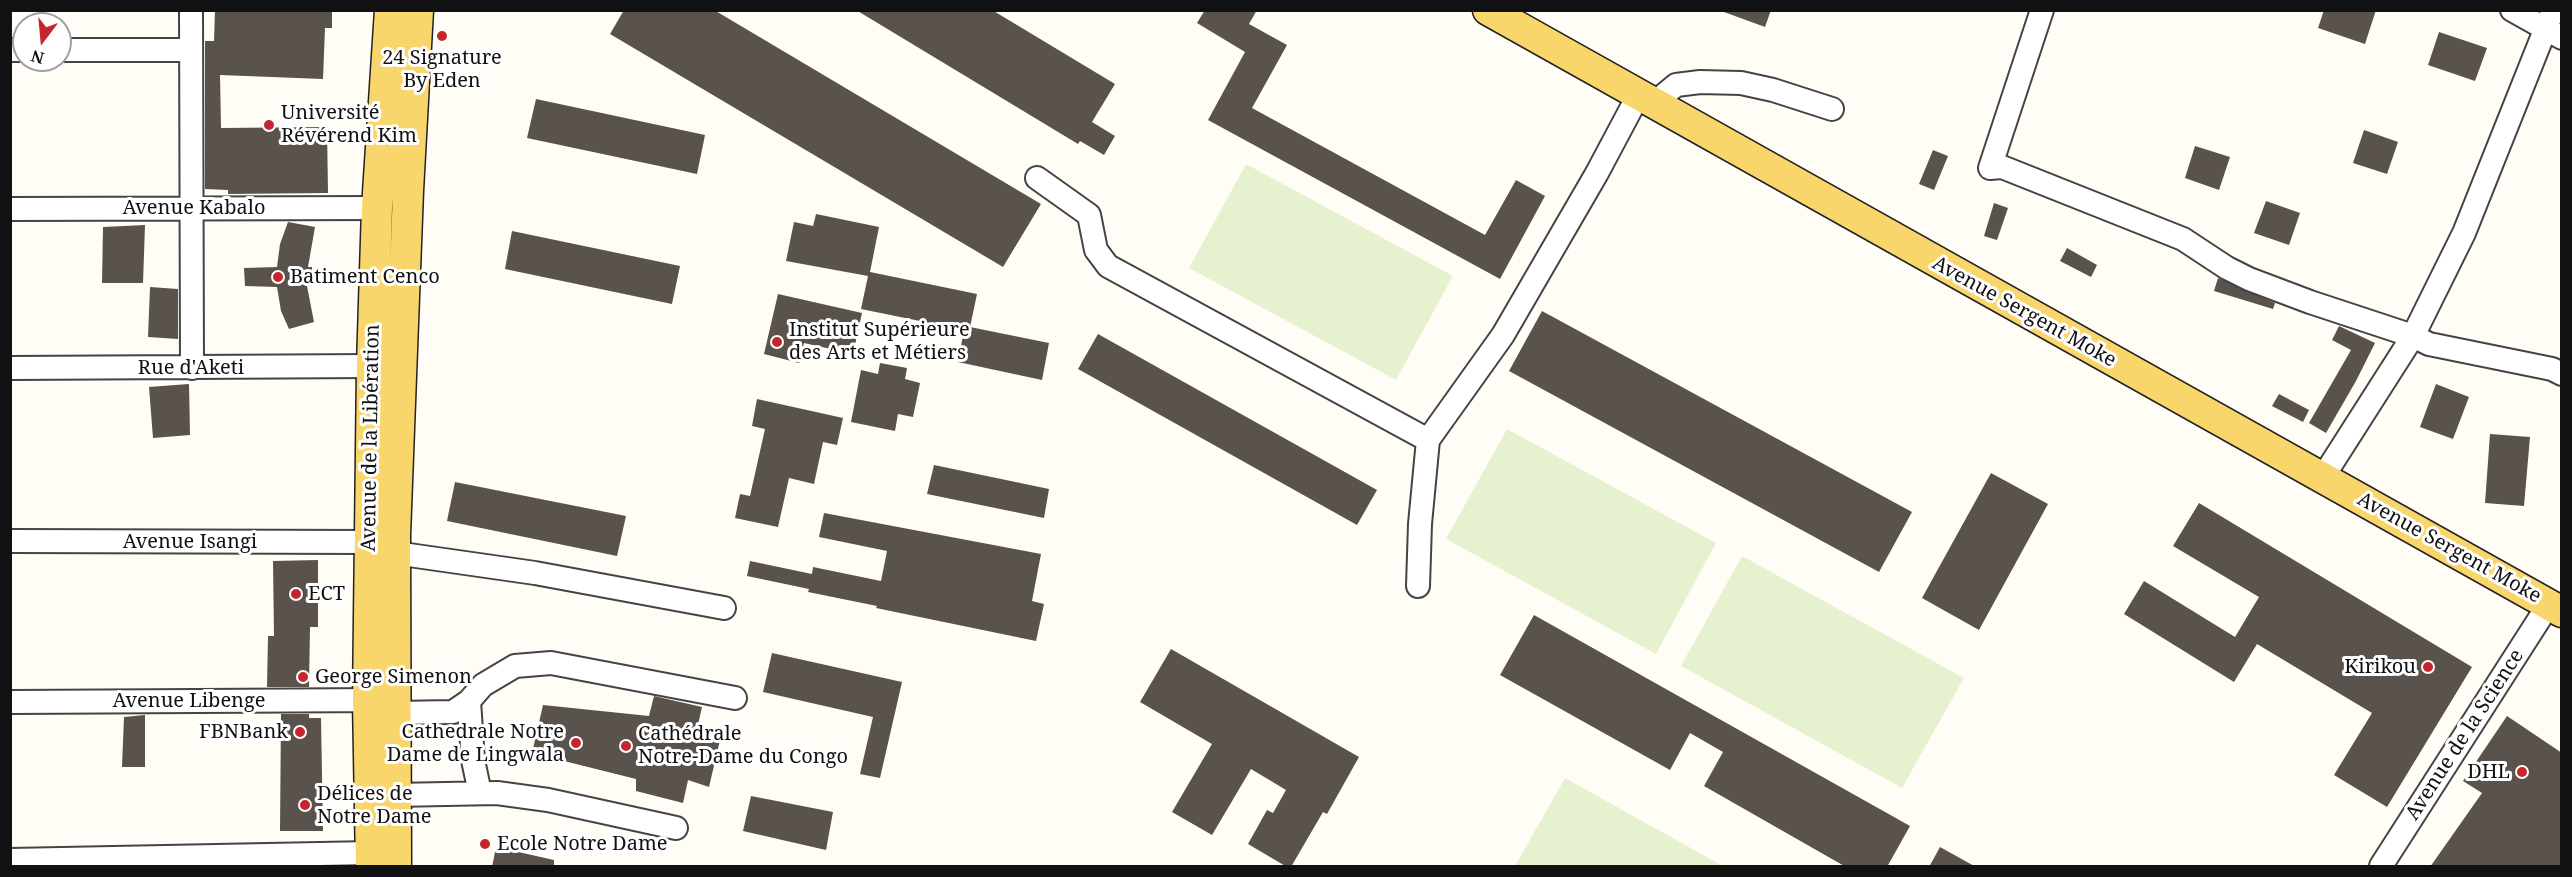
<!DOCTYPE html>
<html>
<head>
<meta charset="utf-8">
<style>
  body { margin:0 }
  #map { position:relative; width:2572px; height:877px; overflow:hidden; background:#fffdf5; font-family:"Noto Serif",serif }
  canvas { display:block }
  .frame { position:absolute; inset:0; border:12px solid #111; pointer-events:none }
  .north { position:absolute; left:12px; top:12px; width:60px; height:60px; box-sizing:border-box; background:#fff; border:2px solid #a0a0a0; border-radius:50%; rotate:196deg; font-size:16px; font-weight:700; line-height:24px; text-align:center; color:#111 }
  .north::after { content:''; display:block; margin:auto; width:21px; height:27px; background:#c4262e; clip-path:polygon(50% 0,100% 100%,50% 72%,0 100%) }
</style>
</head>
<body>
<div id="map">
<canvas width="2572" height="877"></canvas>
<div class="frame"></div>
<div class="north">N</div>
</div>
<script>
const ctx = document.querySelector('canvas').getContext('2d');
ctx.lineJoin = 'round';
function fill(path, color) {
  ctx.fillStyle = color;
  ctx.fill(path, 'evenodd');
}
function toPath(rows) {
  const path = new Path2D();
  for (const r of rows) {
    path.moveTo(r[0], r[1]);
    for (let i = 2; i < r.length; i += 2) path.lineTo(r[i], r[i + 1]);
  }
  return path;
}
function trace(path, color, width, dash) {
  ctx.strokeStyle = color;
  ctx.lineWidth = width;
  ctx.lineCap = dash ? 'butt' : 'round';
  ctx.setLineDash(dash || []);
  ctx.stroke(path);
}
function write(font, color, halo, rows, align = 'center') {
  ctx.font = font + ' "Noto Serif",serif';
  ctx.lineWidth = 6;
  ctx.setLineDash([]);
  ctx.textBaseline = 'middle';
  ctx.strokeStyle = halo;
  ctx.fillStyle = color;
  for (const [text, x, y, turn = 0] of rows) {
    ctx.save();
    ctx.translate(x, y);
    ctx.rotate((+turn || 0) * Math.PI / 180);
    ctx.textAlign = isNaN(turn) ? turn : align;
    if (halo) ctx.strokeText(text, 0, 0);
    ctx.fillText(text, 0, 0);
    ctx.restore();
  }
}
const pitch = toPath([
  [1246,164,1453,276,1396,380,1189,268],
  [1507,429,1716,543,1656,654,1446,539],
  [1742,556,1964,678,1902,788,1681,666],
  [1565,778,1723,866,1515,866]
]);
const building = toPath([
  [215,10,332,10,332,28,325,28,323,79,220,75,221,128,327,127,328,193,228,194,228,190,205,189,205,41,214,41],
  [624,10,714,10,1041,204,1003,267,610,34],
  [856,10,992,10,1115,84,1092,122,1115,136,1104,155,1080,141,1078,144],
  [1205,10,1257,10,1249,24,1287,45,1252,108,1485,235,1516,180,1545,196,1500,279,1208,120,1245,52,1197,23],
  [1724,10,1771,10,1765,27,1724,12],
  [2324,10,2376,10,2365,44,2318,28],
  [2439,32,2487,48,2475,81,2428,65],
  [536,99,705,135,697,174,527,138],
  [2364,130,2398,142,2387,174,2353,163],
  [2195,146,2230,157,2219,190,2185,178],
  [1933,150,1948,156,1934,190,1919,184],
  [2266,201,2300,213,2289,245,2254,233],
  [1994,203,2008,208,1997,240,1984,236],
  [816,214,879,227,870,272,977,294,970,327,1049,343,1042,380,958,362,964,330,861,309,868,276,786,261,794,222,813,226],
  [288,222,315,227,308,267,312,267,312,286,307,286,314,322,289,329,281,311,277,287,245,286,244,268,277,267,280,244],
  [145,225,143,283,102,283,103,227],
  [512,231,680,266,672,304,505,269],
  [2067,248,2097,265,2091,277,2060,261],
  [2218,278,2275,303,2273,309,2214,291],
  [150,287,178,289,178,339,148,337],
  [778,294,862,313,853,354,804,343,799,363,764,354],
  [1542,311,1912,512,1879,572,1509,371],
  [2339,326,2375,343,2356,381,2326,433,2309,423,2351,350,2332,340],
  [1098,334,1377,490,1357,525,1078,369],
  [880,363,907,368,905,379,920,383,913,417,898,414,895,431,851,422,861,370,878,374],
  [189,384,190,435,153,438,149,387],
  [2436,384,2469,397,2453,439,2420,427],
  [2279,394,2309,410,2303,422,2272,406],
  [757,399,843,418,837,445,823,442,814,484,789,478,778,527,735,518,740,494,750,496,765,429,752,426],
  [2490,434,2530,437,2524,506,2485,503],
  [934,465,1049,489,1044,518,927,494],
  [1991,473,2048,504,1979,630,1922,598],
  [455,482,626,516,617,556,447,521],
  [2199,503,2472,667,2387,807,2334,775,2372,713,2257,644,2234,682,2124,614,2144,581,2235,637,2259,597,2173,546],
  [824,513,1041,554,1032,601,1044,604,1036,641,876,608,877,606,808,592,809,589,747,576,750,561,812,574,813,567,881,581,887,551,819,537],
  [318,560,318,627,310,627,309,687,267,687,268,636,274,636,273,561],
  [1534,615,1910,826,1887,867,1846,867,1704,786,1723,752,1690,733,1670,770,1500,675],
  [1171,649,1359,757,1327,814,1323,812,1291,867,1287,867,1248,844,1267,810,1273,813,1286,790,1251,769,1212,835,1172,812,1212,744,1140,702],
  [772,653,902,682,880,778,860,774,873,717,763,692],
  [654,696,702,707,697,729,720,740,709,787,688,780,683,803,636,791,636,779,532,753,543,705,649,716],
  [281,714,309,714,309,718,321,718,323,831,280,831],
  [145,715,145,767,122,767,124,717],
  [2507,716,2562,753,2562,867,2430,867,2482,793,2463,781],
  [751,796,833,812,826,850,743,831],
  [496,847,554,860,554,867,492,867],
  [1940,847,1976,867,1929,867]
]);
const minor = toPath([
  [191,10,192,368],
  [2042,10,1990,168,2002,167,2183,239,2227,268,2249,279,2310,302,2413,336,2429,344,2552,369,2562,374],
  [2512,10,2562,38],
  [10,50,24,50],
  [60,50,190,50],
  [1657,105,1664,95,1676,85,1700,82,1741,83,1773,90,1832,109],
  [1037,178,1089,215,1096,250,1108,266,1428,440],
  [10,209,377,208],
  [10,368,372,366],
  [2323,477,2413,336,2464,233,2553,10],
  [10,541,369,542],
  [395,553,535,573,724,608],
  [1418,586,1420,524,1428,440,1503,335,1597,173,1639,94],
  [469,701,473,760,480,793],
  [10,702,384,700],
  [394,713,453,712,469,701,483,685,515,666,551,663,735,698],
  [394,795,497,793,548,800,676,828],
  [10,860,371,853],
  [2381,866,2549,604]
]);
const major = toPath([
  [1488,10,2562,612],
  [371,866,368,700,372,366,377,208,390,10],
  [396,866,395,535,408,191,418,10]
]);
const markers = [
  [442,36,6,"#c4262e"],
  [269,125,6,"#c4262e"],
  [278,277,6,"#c4262e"],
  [777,342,6,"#c4262e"],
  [296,594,6,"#c4262e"],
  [2428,667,6,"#c4262e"],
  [303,677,6,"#c4262e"],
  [300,732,6,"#c4262e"],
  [576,743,6,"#c4262e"],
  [626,746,6,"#c4262e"],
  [2522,772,6,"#c4262e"],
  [305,805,6,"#c4262e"],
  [485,844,6,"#c4262e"]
];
const poiNames = [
  ["24 Signature",442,58,"center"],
  ["By Eden",442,81,"center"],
  ["Université",281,113],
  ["Révérend Kim",281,136],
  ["Batiment Cenco",290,277],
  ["Institut Supérieure",789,330],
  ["des Arts et Métiers",789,353],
  ["ECT",308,594],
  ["Kirikou",2416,667,"right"],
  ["George Simenon",315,677],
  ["FBNBank",288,732,"right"],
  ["Cathedrale Notre",564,732,"right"],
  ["Dame de Lingwala",564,755,"right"],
  ["Cathédrale",638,734],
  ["Notre-Dame du Congo",638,757],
  ["DHL",2510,772,"right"],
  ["Délices de",317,794],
  ["Notre Dame",317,817],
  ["Ecole Notre Dame",497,844]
];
const streetNames = [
  ["Avenue Kabalo",194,208],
  ["Avenue Sergent Moke",2024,312,29],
  ["Rue d'Aketi",191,368],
  ["Avenue de la Libération",371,438,-89],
  ["Avenue Isangi",190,542],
  ["Avenue Sergent Moke",2449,548,29],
  ["Avenue Libenge",189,701],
  ["Avenue de la Science",2465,735,-57]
];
fill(pitch, '#e6f2cf');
fill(building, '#5a524d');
trace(minor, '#444', 26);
trace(major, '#222', 33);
trace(minor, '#fff', 22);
trace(major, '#f9d66b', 30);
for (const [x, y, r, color] of markers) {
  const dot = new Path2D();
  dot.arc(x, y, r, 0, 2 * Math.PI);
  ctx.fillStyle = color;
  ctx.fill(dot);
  trace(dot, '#fff', 2);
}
write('20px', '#111', '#fff', poiNames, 'left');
write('20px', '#111', '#fff', streetNames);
</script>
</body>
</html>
